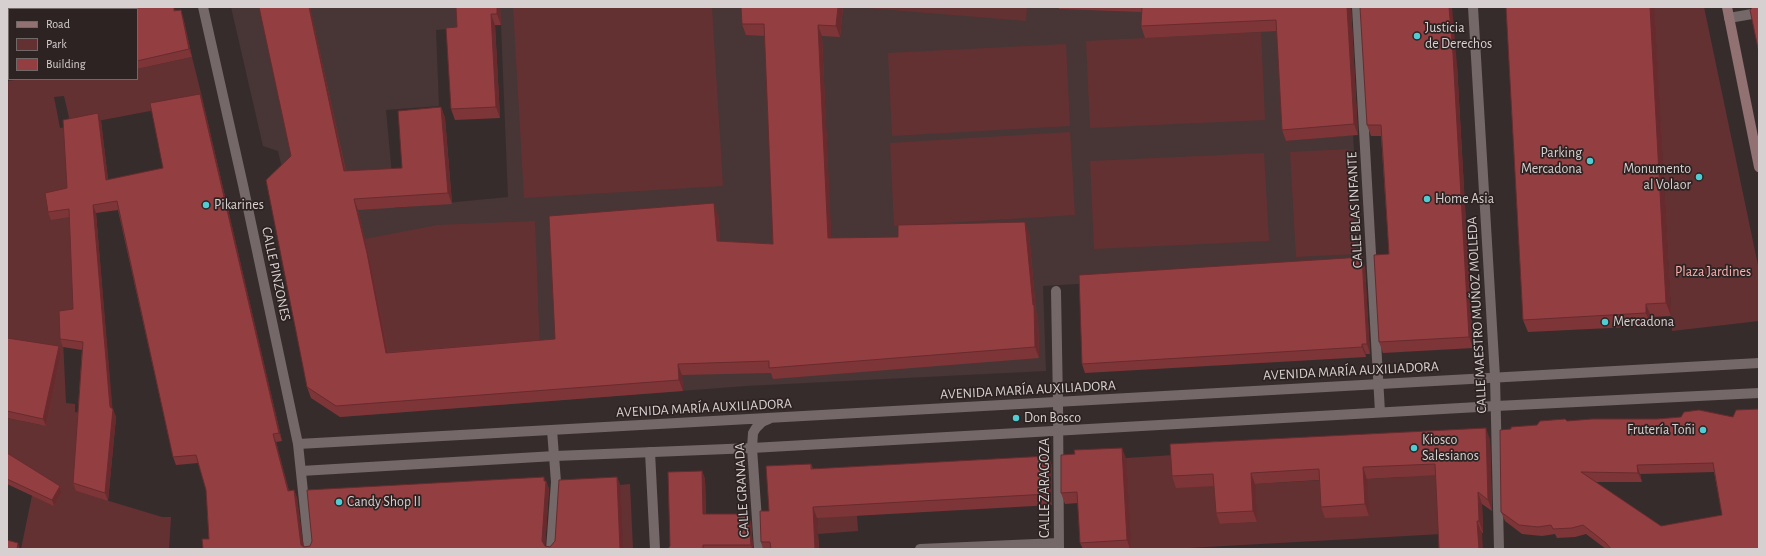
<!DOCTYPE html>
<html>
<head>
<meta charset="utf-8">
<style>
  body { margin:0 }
  #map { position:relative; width:1766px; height:556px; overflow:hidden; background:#372c2c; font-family:"Alegreya Sans",sans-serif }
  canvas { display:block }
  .frame { position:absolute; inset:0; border:8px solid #d7d0d0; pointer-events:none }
  .legend { position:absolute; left:8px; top:8px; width:130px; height:72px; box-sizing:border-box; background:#2d2322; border:1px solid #716868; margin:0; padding:5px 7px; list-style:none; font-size:12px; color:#d7d0d0 }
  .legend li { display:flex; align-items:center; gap:8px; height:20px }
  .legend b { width:20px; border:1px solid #716868 }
</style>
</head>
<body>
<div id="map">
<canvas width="1766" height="556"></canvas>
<div class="frame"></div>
<ul class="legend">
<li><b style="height:5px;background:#917171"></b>Road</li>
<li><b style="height:11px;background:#643132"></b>Park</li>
<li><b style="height:11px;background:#933e41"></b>Building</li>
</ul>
</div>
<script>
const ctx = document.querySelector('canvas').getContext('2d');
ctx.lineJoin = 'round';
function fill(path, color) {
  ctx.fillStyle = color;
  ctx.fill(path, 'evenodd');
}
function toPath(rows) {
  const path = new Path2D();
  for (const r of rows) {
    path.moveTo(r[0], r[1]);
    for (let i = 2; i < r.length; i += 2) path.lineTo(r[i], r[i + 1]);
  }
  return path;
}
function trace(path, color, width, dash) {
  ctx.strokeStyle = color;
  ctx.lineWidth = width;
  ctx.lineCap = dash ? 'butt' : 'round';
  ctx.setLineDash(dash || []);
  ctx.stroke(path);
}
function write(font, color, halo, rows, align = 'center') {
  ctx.font = font + ' "Alegreya Sans",sans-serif';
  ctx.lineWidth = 3.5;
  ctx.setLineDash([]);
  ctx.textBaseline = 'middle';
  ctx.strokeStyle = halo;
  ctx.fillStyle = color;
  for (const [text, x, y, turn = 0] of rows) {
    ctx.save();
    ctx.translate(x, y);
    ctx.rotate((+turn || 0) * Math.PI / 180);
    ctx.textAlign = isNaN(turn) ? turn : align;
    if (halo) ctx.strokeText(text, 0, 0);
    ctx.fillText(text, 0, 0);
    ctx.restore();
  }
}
const built = toPath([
  [231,7,1278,7,1286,141,1353,135,1362,267,1043,286,1046,371,746,386,340,417,278,151,263,146],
  [501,25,508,197,395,208,386,110,439,106,436,30]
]);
const green = toPath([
  [513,7,712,7,723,186,524,198],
  [854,7,1027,7,1026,21],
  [1654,7,1704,7,1759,270,1759,321,1672,331],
  [1261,32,1265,120,1090,128,1086,41],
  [1066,44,1070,126,892,136,888,53],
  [192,57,203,101,71,126,64,96,54,97,60,128,66,127,77,317,63,340,66,403,75,404,75,412,81,413,76,491,162,517,171,517,169,549,21,549,36,476,7,458,7,418,41,425,7,345,7,81,23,79,137,79,137,69],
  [1070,132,1075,215,894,226,890,143],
  [1349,149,1355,254,1296,257,1290,152],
  [1264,153,1269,241,1094,249,1090,161],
  [535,221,540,352,390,364,365,239,437,225],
  [1438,441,1442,534,1170,549,1131,549,1126,458,1175,455,1218,486,1220,524,1257,522,1255,484,1323,480,1369,516,1367,479,1404,477],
  [815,474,857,515,858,531,818,534],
  [630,484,633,549,623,549,620,485]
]);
const service = toPath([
  [1056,291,1058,403]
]);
const pedestrian = toPath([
  [1729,18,1752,14]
]);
const minor = toPath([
  [1357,7,1380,412],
  [1473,7,1495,377,1499,549],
  [1058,403,1059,549],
  [650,452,655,549],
  [551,549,556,482,552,430],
  [920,549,1059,543]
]);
const tertiary = toPath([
  [203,7,243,185,298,444,309,549],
  [298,444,1759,363],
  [301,471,555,456,752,448,1496,406,1759,393],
  [759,549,752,448,753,433,756,428,762,422,769,419]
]);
const secondary = toPath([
  [1727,7,1759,167]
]);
const wall = toPath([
  [7,7,103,7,103,8,176,10,183,17,192,57,137,69,137,9,9,9,9,12,7,12],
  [259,7,310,7,346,171,402,168,441,107,445,118,452,204,358,210,371,265,388,352,555,339,718,214,720,241,773,244,765,36,746,35,742,24,741,7,843,7,840,37,822,36,831,238,898,237,1029,233,1036,311,1038,316,1039,358,773,379,771,373,682,375,683,391,340,417,311,398,307,387,291,156],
  [456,7,500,7,501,25,495,25,500,118,455,120,451,109,457,27],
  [1059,7,1351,7,1358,135,1286,141,1282,130,1277,31,1145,38,1141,26,1142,12,1059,9],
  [1506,7,1654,7,1671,316,1651,317,1651,326,1528,332,1523,320],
  [9,16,9,79,17,79,7,80,7,17],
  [1457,65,1473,348,1383,353,1379,342,1389,254,1381,136,1371,136,1367,125],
  [200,94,203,102,282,441,276,442,289,491,294,490,297,498,303,546,310,546,546,481,549,489,545,546,550,547,617,477,620,485,623,549,203,549,209,539,206,490,198,463,176,465,173,457,118,210,96,213,112,408,116,417,108,501,76,491,73,483,82,350,63,347,60,339,73,309,69,217,51,220,48,212,67,188,101,121,108,180,163,168],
  [1365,267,1370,354,1366,354,1366,357,1085,373,1082,364],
  [7,338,59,346,61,354,46,426,7,418],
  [1699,410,1759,549,1606,549,1586,534,1575,537,1557,538,1555,534,1542,536,1522,534,1505,521,1501,512,1511,429,1537,425,1567,421,1657,419,1681,417],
  [1714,472,1722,515,1661,526,1595,482,1642,482,1640,474],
  [1490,440,1492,511,1482,504,1483,533,1482,533,1436,475,1367,479,1369,516,1325,518,1321,507,1319,480,1255,484,1257,522,1220,524,1216,513,1214,486,1176,488,1172,476],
  [7,453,60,486,62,492,54,506,7,484],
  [1048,456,1052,466,1052,505,817,518,819,549,763,549,761,542,769,511,811,464,813,469],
  [1126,458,1131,549,1083,549,1080,543,1078,503,1065,504,1061,493],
  [702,471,705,479,706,514,751,522,753,549,669,549,670,546]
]);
const shadedWall = toPath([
  [309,7,310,7,348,182,344,171],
  [497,7,500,7,501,25,497,14],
  [838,7,843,7,840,37,836,26],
  [1347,7,1351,7,1358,135,1354,124],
  [1449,7,1452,7,1457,65,1473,348,1469,337],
  [1650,7,1654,7,1671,316,1666,303],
  [181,10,183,17,192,57,189,49],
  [491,14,495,25,500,118,496,107],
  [818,25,822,36,832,250,828,238],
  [200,94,203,102,282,441,279,433],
  [441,107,445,118,452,204,448,193],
  [98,113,101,121,109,188,106,180],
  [354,199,358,210,371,265,390,364,386,353],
  [714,203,718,214,721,252,717,241],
  [93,205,96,213,113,414,113,409,116,417,108,501,105,493,110,407],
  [1025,222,1029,233,1036,311,1038,316,1039,358,1035,347,1033,305],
  [1362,257,1365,267,1370,354,1367,344],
  [1646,304,1651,317,1651,326,1646,313],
  [1362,344,1366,354,1366,357,1362,347],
  [59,346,61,354,46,426,43,419],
  [678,364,682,375,683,391,679,380],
  [1486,428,1490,440,1492,511,1488,500],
  [273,434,276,442,291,499,288,491],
  [1122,448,1126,458,1131,549,1130,549,1127,540],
  [1048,456,1052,466,1052,505,1048,494],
  [1637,465,1640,474,1642,482,1638,473],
  [1363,467,1367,479,1369,516,1365,504],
  [702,471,705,479,706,522,703,514],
  [1251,473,1255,484,1257,522,1253,511],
  [544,477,549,489,545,549,542,541],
  [617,477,620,485,623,549,620,549],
  [60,486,62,492,54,506,52,500],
  [294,490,297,498,304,549,301,545],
  [1478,492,1482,504,1483,533,1479,521],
  [813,507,817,518,819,549,815,549],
  [748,514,751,522,753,549,752,549,751,545],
  [1477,521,1482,533,1483,549,1479,549],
  [18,543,20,549,17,549]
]);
const building = toPath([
  [11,7,103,7,103,8,109,7,174,7,174,11,181,10,189,49,137,61,137,9,12,9,11,7],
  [259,7,309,7,344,171,402,168,398,111,441,107,448,193,354,199,367,253,386,353,555,339,549,216,714,203,717,241,773,244,764,24,742,24,741,7,838,7,836,26,818,25,828,238,898,237,898,225,1025,222,1033,305,1034,305,1035,347,769,368,769,361,678,364,679,380,336,406,307,387,266,180,291,156,259,7],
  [456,7,497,7,497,14,491,14,496,107,451,109,446,28,457,27,456,7],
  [1142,7,1347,7,1354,124,1282,130,1276,20,1141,26,1142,7],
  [1360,7,1449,7,1453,54,1469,337,1379,342,1374,255,1389,254,1381,125,1367,125,1360,7],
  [1506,7,1650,7,1666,303,1646,304,1646,313,1523,320,1506,7],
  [1753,7,1759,7,1759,53,1750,10,1753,7],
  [9,16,9,72,7,72,7,17,9,16],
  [200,94,279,433,273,434,288,491,294,490,301,545,304,547,310,546,312,541,307,490,544,477,544,481,546,481,542,541,545,546,550,547,555,541,559,480,617,477,620,549,203,549,202,539,209,539,206,490,196,455,173,457,117,201,93,205,110,407,113,409,105,493,73,483,83,342,60,339,59,311,73,309,69,209,48,212,45,193,67,188,63,120,98,113,106,180,163,168,150,103,200,94],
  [1362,257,1367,344,1362,344,1362,347,1082,364,1079,275,1362,257],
  [7,338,59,346,43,419,7,411,7,338],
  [1759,409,1759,549,1611,549,1606,543,1583,525,1572,528,1553,529,1551,525,1538,527,1519,525,1501,512,1500,430,1511,429,1511,427,1537,425,1540,421,1565,419,1567,421,1592,419,1657,419,1681,417,1684,412,1699,410,1733,417,1736,410,1759,409],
  [1713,463,1722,515,1661,526,1581,472,1638,473,1637,465,1713,463],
  [1486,428,1488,500,1478,492,1479,521,1477,521,1479,549,1439,549,1435,464,1363,467,1365,504,1321,507,1319,469,1251,473,1253,511,1216,513,1213,474,1172,476,1170,444,1486,428],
  [1122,448,1127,540,1080,543,1077,492,1061,493,1061,455,1075,454,1074,450,1122,448],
  [7,453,60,486,52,500,7,479,7,453],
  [1048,456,1048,494,813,507,815,549,771,549,770,542,761,542,760,511,769,511,766,466,811,464,811,469,1048,456],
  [702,471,703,514,748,514,751,545,703,545,703,549,669,549,669,547,670,546,668,472,702,471],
  [7,540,18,543,17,549,7,549,7,540]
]);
const markers = [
  [1417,36,4,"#51ccd3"],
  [1590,161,4,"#51ccd3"],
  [1699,177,4,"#51ccd3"],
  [1427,199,4,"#51ccd3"],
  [206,205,4,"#51ccd3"],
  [1605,322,4,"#51ccd3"],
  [1016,418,4,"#51ccd3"],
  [1703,430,4,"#51ccd3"],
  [1414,448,4,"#51ccd3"],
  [339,502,4,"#51ccd3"]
];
const poiNames = [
  ["Justicia",1425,28],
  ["de Derechos",1425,44],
  ["Parking",1582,153,"right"],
  ["Mercadona",1582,169,"right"],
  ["Monumento",1691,169,"right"],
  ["al Volaor",1691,185,"right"],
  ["Home Asia",1435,199],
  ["Pikarines",214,205],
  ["Mercadona",1613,322],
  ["Don Bosco",1024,418],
  ["Frutería Toñi",1695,430,"right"],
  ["Kiosco",1422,440],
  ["Salesianos",1422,456],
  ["Candy Shop II",347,502]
];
const streetNames = [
  ["CALLE BLAS INFANTE",1355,210,-93],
  ["CALLE PINZONES",276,274,78],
  ["CALLE MAESTRO MUÑOZ MOLLEDA",1477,315,-93],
  ["AVENIDA MARÍA AUXILIADORA",1351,371,-3],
  ["AVENIDA MARÍA AUXILIADORA",1028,390,-3],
  ["AVENIDA MARÍA AUXILIADORA",704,408,-3],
  ["CALLE ZARAGOZA",1045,488,-90],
  ["CALLE GRANADA",742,490,-93]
];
const parkNames = [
  ["Plaza Jardines",1713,272]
];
fill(built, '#473635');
fill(green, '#643132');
trace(service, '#746868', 10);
trace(pedestrian, '#746868', 10);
trace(minor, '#746868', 10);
trace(tertiary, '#746868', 10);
trace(secondary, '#917171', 10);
fill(wall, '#7e3538');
fill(shadedWall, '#672b2e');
fill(building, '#933e41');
trace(building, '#672b2e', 1);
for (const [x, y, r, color] of markers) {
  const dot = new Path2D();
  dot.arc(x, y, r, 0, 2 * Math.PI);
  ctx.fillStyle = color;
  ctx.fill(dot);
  trace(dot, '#2d2322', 1.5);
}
write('14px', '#d7d0d0', '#2d2322', poiNames, 'left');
write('14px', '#d7d0d0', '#2d2322', streetNames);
write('14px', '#fcb2b1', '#2d2322', parkNames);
</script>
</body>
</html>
